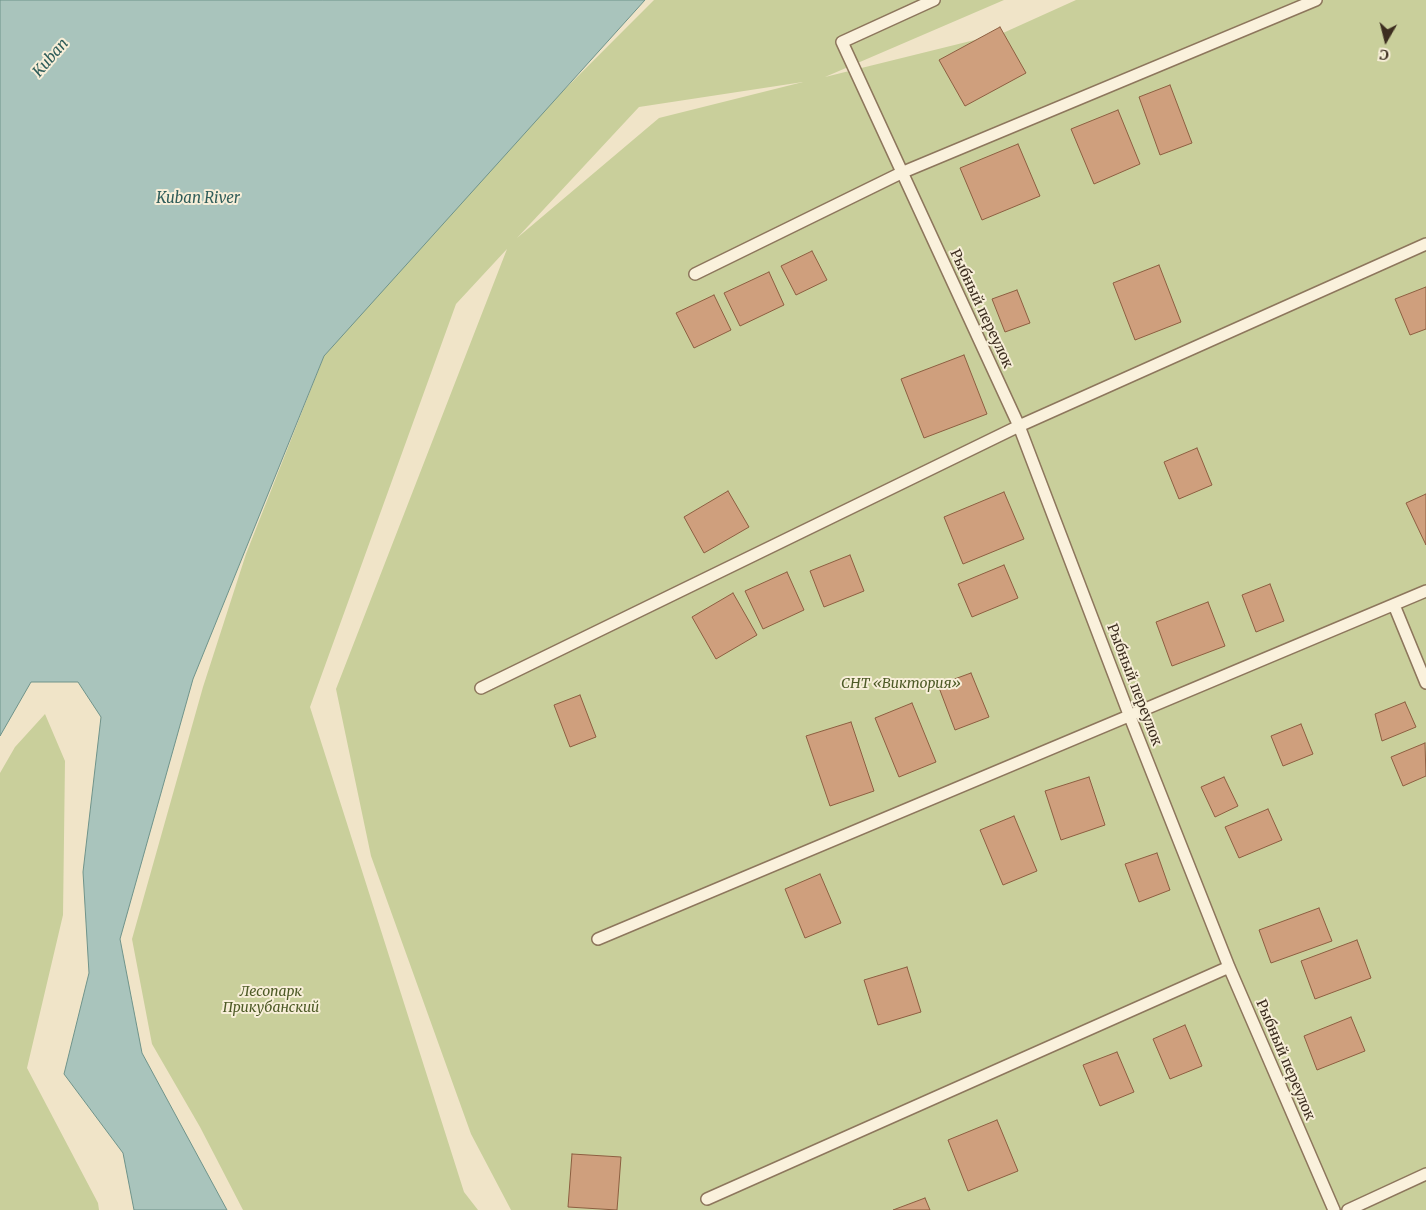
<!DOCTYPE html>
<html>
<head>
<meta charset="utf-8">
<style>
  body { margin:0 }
  #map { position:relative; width:1426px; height:1210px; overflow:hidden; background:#f0e4c8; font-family:Merriweather,serif }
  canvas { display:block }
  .north { position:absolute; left:1361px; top:15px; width:50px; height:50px; -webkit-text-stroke:4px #f7eed8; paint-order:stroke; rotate:188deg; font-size:14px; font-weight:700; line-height:20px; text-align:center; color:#3d2e20 }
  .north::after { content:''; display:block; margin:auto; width:18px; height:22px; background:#3d2e20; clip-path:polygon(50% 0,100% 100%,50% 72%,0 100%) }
</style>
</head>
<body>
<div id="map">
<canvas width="1426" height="1210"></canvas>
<div class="north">С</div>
</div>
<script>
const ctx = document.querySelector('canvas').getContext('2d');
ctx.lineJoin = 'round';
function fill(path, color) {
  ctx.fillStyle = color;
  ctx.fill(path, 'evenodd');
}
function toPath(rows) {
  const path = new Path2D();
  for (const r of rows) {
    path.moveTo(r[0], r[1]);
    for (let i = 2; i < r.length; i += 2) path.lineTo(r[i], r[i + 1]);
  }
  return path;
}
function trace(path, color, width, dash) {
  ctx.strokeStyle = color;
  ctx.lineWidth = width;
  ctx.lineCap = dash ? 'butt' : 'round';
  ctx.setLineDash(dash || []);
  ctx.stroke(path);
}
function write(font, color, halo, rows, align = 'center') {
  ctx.font = font + ' Merriweather,serif';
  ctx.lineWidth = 4;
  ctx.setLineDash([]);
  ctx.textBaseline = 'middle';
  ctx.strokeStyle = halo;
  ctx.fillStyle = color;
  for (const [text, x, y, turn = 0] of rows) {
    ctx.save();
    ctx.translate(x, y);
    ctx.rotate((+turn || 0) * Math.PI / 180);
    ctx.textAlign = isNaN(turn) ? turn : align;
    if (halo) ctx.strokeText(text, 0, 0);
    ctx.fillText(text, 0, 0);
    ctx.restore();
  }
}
const green = toPath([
  [654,0,1004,0,825,77,1003,33,1076,0,1426,0,1426,1210,511,1210,471,1134,371,856,336,689,507,249,456,304,310,707,464,1192,478,1210,243,1210,200,1127,152,1044,132,939,203,687,246,554,324,356,476,178],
  [803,82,659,118,517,238,639,107],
  [45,714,65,761,63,915,27,1068,98,1203,99,1210,0,1210,0,773,15,747]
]);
const water = toPath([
  [0,0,645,0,324,356,193,679,120,939,142,1053,227,1210,134,1210,123,1153,64,1074,89,973,83,872,101,717,78,682,31,682,0,736,0,0]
]);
const building = toPath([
  [1000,27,1026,73,965,106,939,60,1000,27],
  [1170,85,1192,143,1160,155,1139,97,1170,85],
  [1118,110,1140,164,1094,184,1071,129,1118,110],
  [1018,144,1040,196,982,220,960,168,1018,144],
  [812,251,827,280,796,295,781,266,812,251],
  [1159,265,1181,322,1135,340,1113,283,1159,265],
  [769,272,784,305,740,326,724,293,769,272],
  [1426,287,1426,329,1410,335,1395,299,1426,287],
  [1017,290,1030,323,1005,332,992,299,1017,290],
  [714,295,731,330,694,348,676,313,714,295],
  [964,355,987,414,924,438,901,379,964,355],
  [1197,448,1212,485,1179,499,1164,462,1197,448],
  [728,491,749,527,704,553,684,517,728,491],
  [1004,492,1024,539,963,564,944,517,1004,492],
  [1426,494,1426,545,1406,503,1426,494],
  [850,555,864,591,824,607,810,571,850,555],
  [1004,565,1018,598,972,617,958,584,1004,565],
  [787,572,804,610,763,629,745,591,787,572],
  [1270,584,1284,621,1256,632,1242,595,1270,584],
  [733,593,757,635,716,659,692,617,733,593],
  [1208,602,1225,646,1172,666,1156,622,1208,602],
  [971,673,989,717,955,730,938,685,971,673],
  [580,695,596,737,570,747,554,705,580,695],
  [1405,702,1416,727,1382,741,1375,714,1405,702],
  [912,703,936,762,899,777,875,718,912,703],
  [851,722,874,791,830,806,806,736,851,722],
  [1301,724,1313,754,1283,766,1271,736,1301,724],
  [1425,743,1426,776,1403,786,1391,757,1425,743],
  [1089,777,1105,825,1061,840,1045,791,1089,777],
  [1224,777,1238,806,1215,817,1201,787,1224,777],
  [1268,809,1282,840,1239,858,1225,827,1268,809],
  [1014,816,1037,871,1003,885,980,830,1014,816],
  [1157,853,1170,890,1139,902,1125,864,1157,853],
  [820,874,841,923,805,938,785,889,820,874],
  [1319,908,1332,941,1271,963,1259,930,1319,908],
  [1357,940,1371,978,1315,999,1301,961,1357,940],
  [907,967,921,1012,878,1025,864,980,907,967],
  [1351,1017,1365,1051,1317,1070,1304,1036,1351,1017],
  [1185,1025,1202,1066,1170,1079,1153,1039,1185,1025],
  [1117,1052,1134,1092,1100,1106,1083,1065,1117,1052],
  [997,1120,1018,1171,968,1191,948,1140,997,1120],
  [572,1154,621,1157,617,1210,568,1207,572,1154],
  [925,1198,930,1210,893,1210,925,1198]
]);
const lane = toPath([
  [934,0,842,42,1019,426,1130,717,1229,967,1334,1210],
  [695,274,901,173,1316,0],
  [1394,605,1426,683],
  [481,688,1019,426,1426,244],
  [598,939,1426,591],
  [707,1199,1229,967],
  [1348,1210,1426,1174]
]);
const streetNames = [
  ["Рыбный переулок",981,309,65],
  ["Рыбный переулок",1134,685,69],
  ["Рыбный переулок",1285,1060,67]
];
const parkNames = [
  ["СНТ «Виктория»",901,684],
  ["Лесопарк",271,992],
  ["Прикубанский",271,1008]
];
const waterNames = [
  ["Kuban",51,58,-49],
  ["Kuban River",198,199]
];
fill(green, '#c9cf9b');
fill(water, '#a9c4bc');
trace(water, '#6f938a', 1);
fill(building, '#cf9f7d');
trace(building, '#8d5f41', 1);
trace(lane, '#8d765c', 14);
trace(lane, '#faf1dc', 11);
write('14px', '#3d2e20', '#f7eed8', streetNames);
write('italic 14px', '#4d5a26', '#f7eed8', parkNames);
write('italic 15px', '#2f5d5a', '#f7eed8', waterNames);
</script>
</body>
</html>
